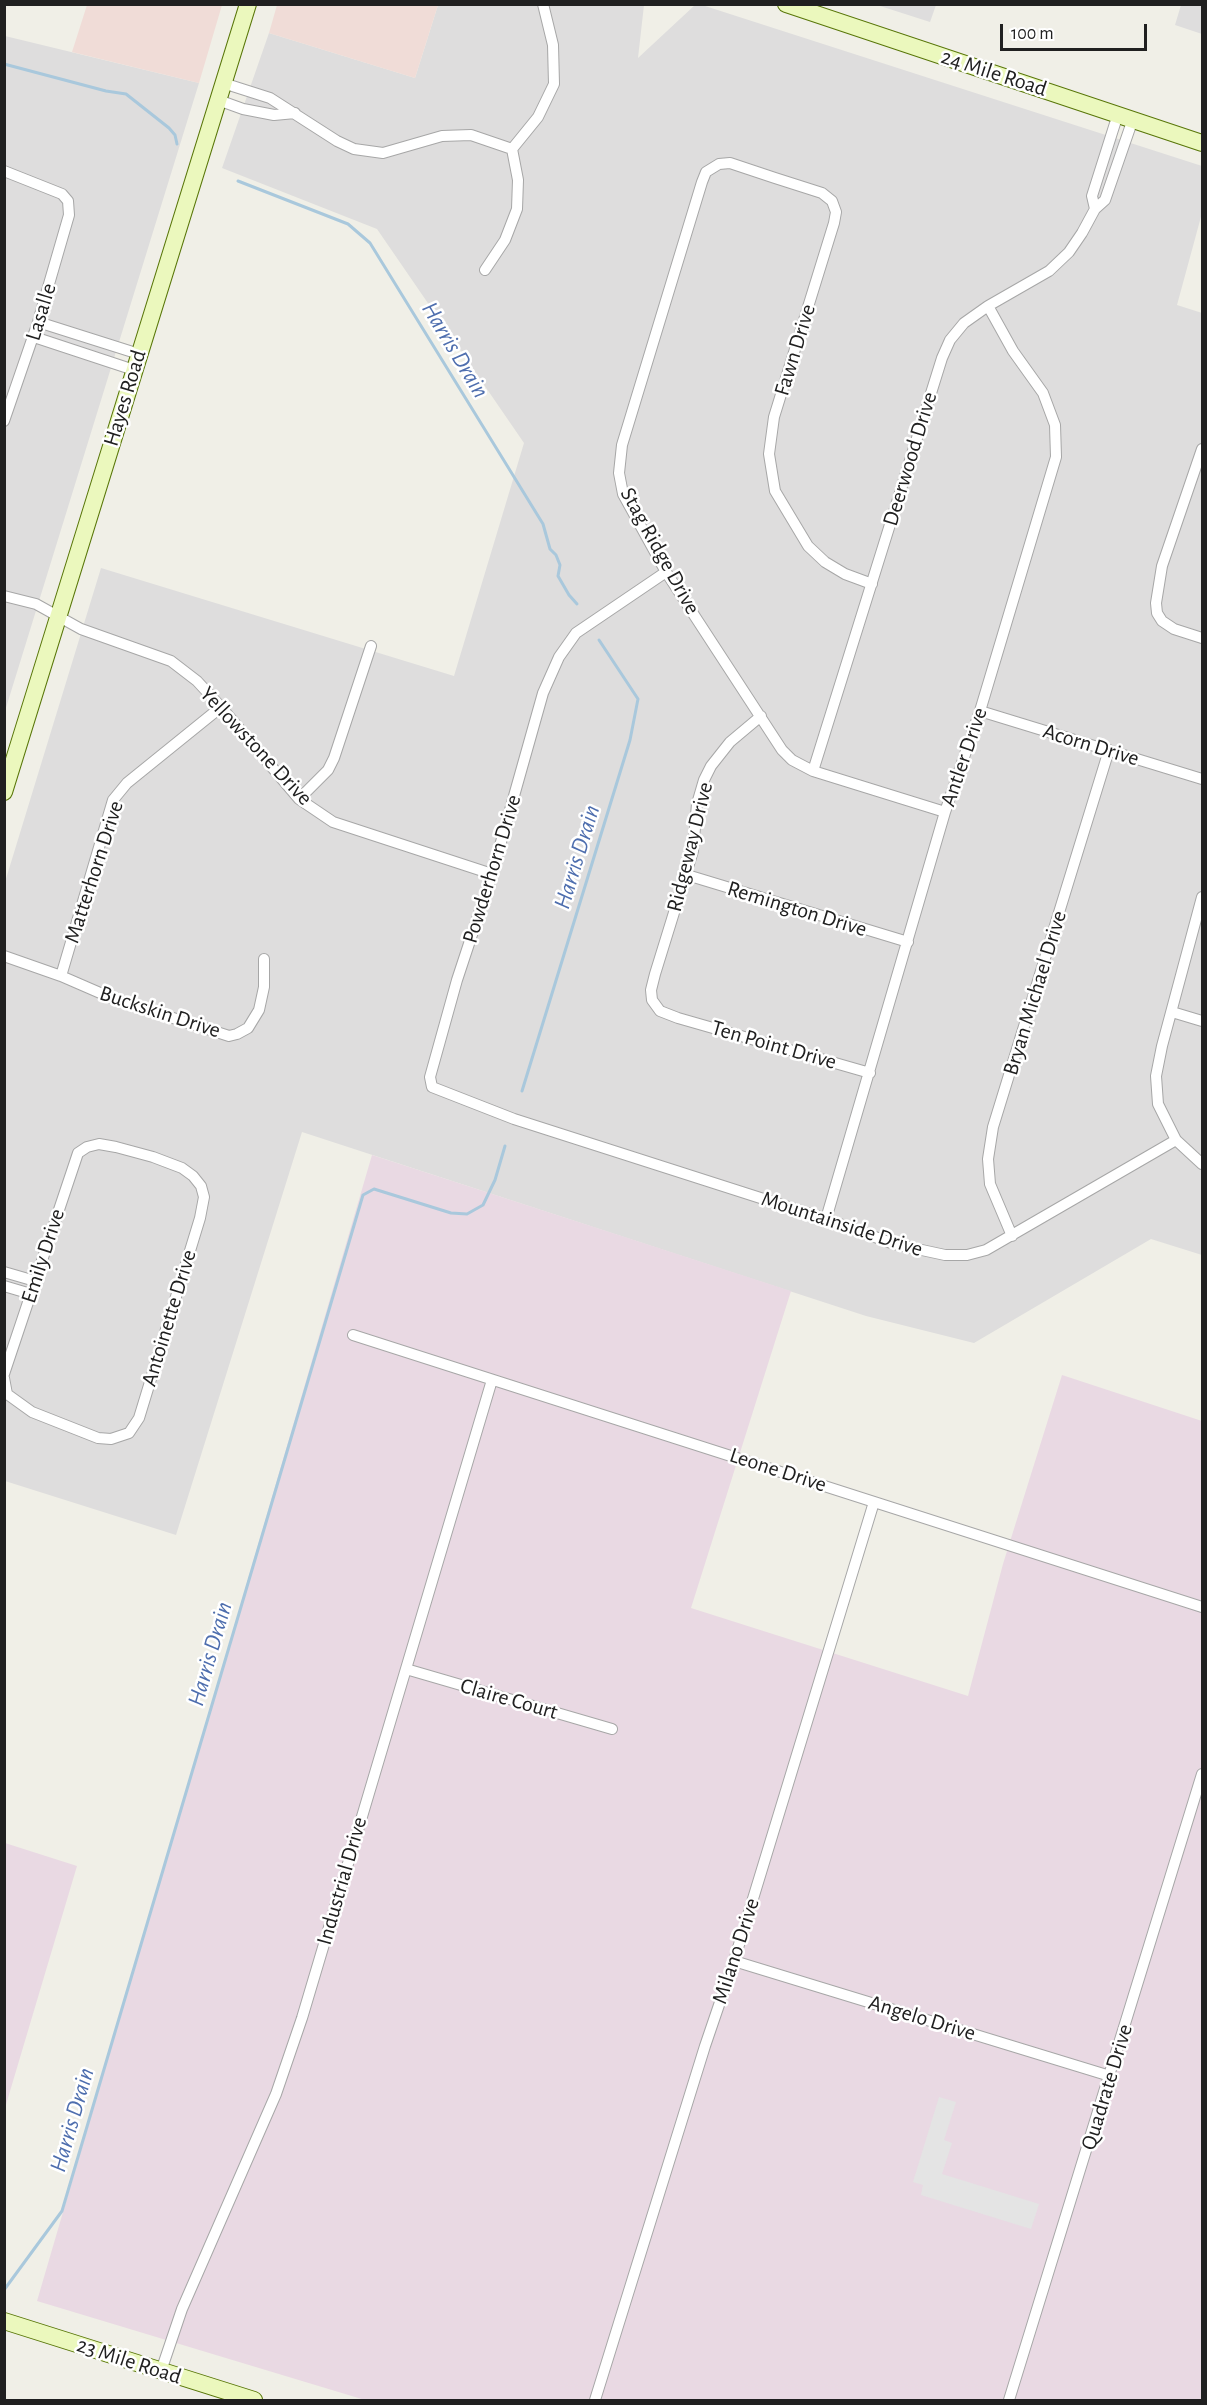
<!DOCTYPE html>
<html>
<head>
<meta charset="utf-8">
<style>
  body { margin:0 }
  #map { position:relative; width:1207px; height:2405px; overflow:hidden; background:#f0efe7; font-family:"Alegreya Sans",sans-serif }
  canvas { display:block }
  .frame { position:absolute; inset:0; border:6px solid #202020; pointer-events:none }
  .scale { position:absolute; left:1000px; top:24px; width:147px; height:27px; box-sizing:border-box; border:3px solid #202020; border-top:0; padding-left:8px; font-size:18px; line-height:21px; white-space:nowrap; color:#202020; -webkit-text-stroke:4px #fff; paint-order:stroke }
</style>
</head>
<body>
<div id="map">
<canvas width="1207" height="2405"></canvas>
<div class="frame"></div>
<div class="scale">100 m</div>
</div>
<script>
const ctx = document.querySelector('canvas').getContext('2d');
ctx.lineJoin = 'round';
function fill(path, color) {
  ctx.fillStyle = color;
  ctx.fill(path, 'evenodd');
}
function toPath(rows) {
  const path = new Path2D();
  for (const r of rows) {
    path.moveTo(r[0], r[1]);
    for (let i = 2; i < r.length; i += 2) path.lineTo(r[i], r[i + 1]);
  }
  return path;
}
function trace(path, color, width, dash) {
  ctx.strokeStyle = color;
  ctx.lineWidth = width;
  ctx.lineCap = dash ? 'butt' : 'round';
  ctx.setLineDash(dash || []);
  ctx.stroke(path);
}
function write(font, color, halo, rows, align = 'center') {
  ctx.font = font + ' "Alegreya Sans",sans-serif';
  ctx.lineWidth = 5;
  ctx.setLineDash([]);
  ctx.textBaseline = 'middle';
  ctx.strokeStyle = halo;
  ctx.fillStyle = color;
  for (const [text, x, y, turn = 0] of rows) {
    ctx.save();
    ctx.translate(x, y);
    ctx.rotate((+turn || 0) * Math.PI / 180);
    ctx.textAlign = isNaN(turn) ? turn : align;
    if (halo) ctx.strokeText(text, 0, 0);
    ctx.fillText(text, 0, 0);
    ctx.restore();
  }
}
const residential = toPath([
  [438,5,644,5,638,58,695,5,702,5,1202,166,1202,213,1177,305,1202,313,1202,1255,1151,1239,974,1343,866,1316,302,1132,176,1535,5,1481,5,882,101,568,454,676,524,443,377,229,222,168,269,33,415,78],
  [877,5,936,4,936,5,930,22],
  [1181,5,1202,5,1202,34,1175,25],
  [5,36,199,83,5,711]
]);
const commercial = toPath([
  [87,5,222,5,199,83,72,52],
  [277,5,277,4,438,5,415,78,269,33]
]);
const industrial = toPath([
  [372,1155,791,1291,691,1608,968,1696,1003,1564,1062,1375,1202,1421,1202,2400,365,2400,37,2301],
  [5,1843,77,1866,5,2108,4,1843]
]);
const parking = toPath([
  [939,2097,956,2102,944,2140,952,2143,942,2174,1039,2204,1031,2229,921,2195,923,2185,913,2182]
]);
const stream = toPath([
  [4,64,106,91,126,94,169,128,175,135,177,144],
  [238,181,348,224,370,243,543,524,550,549,556,555,560,565,558,576,569,595,577,604],
  [522,1091,630,740,638,699,599,640],
  [4,2290,62,2211,363,1195,374,1189,451,1213,467,1214,483,1205,495,1180,505,1146]
]);
const street = toPath([
  [223,83,270,98,337,141,354,149,383,153,442,136,471,135,512,149],
  [218,100,243,109,274,115,295,113],
  [512,149,538,117,554,84,553,45,543,4],
  [4,171,62,194,68,201,69,215,38,322,4,421],
  [1095,209,1092,196,1118,114],
  [485,270,505,240,517,209,518,180,512,149],
  [38,322,139,354],
  [34,337,134,370],
  [1202,449,1162,566,1156,603,1157,613,1162,621,1174,629,1202,638],
  [666,572,576,633,559,657,543,693,492,874,457,980,430,1077,432,1087,514,1119,826,1219,894,1244,945,1255,967,1255,986,1250,1176,1140],
  [872,584,845,574,825,562,808,546,775,491,769,454,774,417,834,223,836,212,832,201,822,193,775,178,730,163,719,164,706,172,702,182,622,445,619,473,623,494,666,572,782,750,792,760,813,771,945,812],
  [4,596,36,604,81,629,171,661,197,681,221,707,299,799,333,822,492,874],
  [980,711,1202,779],
  [761,716,730,742,711,766,704,780,697,804,693,851,655,974,651,990,652,1000,660,1011,678,1018,870,1073],
  [813,771,942,358,950,340,964,323,988,306,1049,271,1069,252,1082,233,1095,209,1105,200,1133,119],
  [299,799,328,770,334,758,371,646],
  [687,875,908,942],
  [1202,897,1162,1046,1156,1076,1158,1104,1176,1140,1202,1164],
  [4,956,61,976,114,999,229,1036,237,1034,248,1028,259,1010,264,987,264,959],
  [61,976,113,800,127,783,221,707],
  [1172,1012,1202,1021],
  [826,1219,945,812,980,711,1056,457,1055,425,1043,393,1013,351,988,306],
  [1012,1236,990,1184,988,1159,993,1127,1109,750],
  [4,1272,35,1281],
  [4,1286,31,1294],
  [353,1335,1202,1607],
  [4,1374,78,1153,87,1147,99,1144,116,1147,153,1157,182,1168,193,1176,201,1186,204,1197,200,1218,139,1418,129,1433,111,1439,98,1438,32,1412,7,1394,4,1378],
  [406,1669,612,1729],
  [734,1961,1110,2076],
  [161,2371,182,2309,276,2094,302,2018,492,1380],
  [595,2400,705,2046,734,1961,874,1502],
  [1009,2400,1202,1774]
]);
const secondary = toPath([
  [786,4,1202,143],
  [4,792,248,4],
  [4,2321,254,2400]
]);
const streetNames = [
  ["24 Mile Road",994,73,18],
  ["Lasalle",41,312,-73],
  ["Fawn Drive",795,350,-73],
  ["Hayes Road",125,398,-73],
  ["Deerwood Drive",910,459,-73],
  ["Stag Ridge Drive",660,551,61],
  ["Acorn Drive",1091,745,17],
  ["Yellowstone Drive",256,746,47],
  ["Antler Drive",964,757,-71],
  ["Ridgeway Drive",690,847,-76],
  ["Powderhorn Drive",492,869,-73],
  ["Matterhorn Drive",94,872,-72],
  ["Remington Drive",797,909,17],
  ["Bryan Michael Drive",1035,993,-73],
  ["Buckskin Drive",160,1012,18],
  ["Ten Point Drive",774,1045,16],
  ["Mountainside Drive",842,1224,18],
  ["Emily Drive",43,1256,-72],
  ["Antoinette Drive",169,1318,-73],
  ["Leone Drive",778,1470,18],
  ["Claire Court",509,1699,16],
  ["Industrial Drive",342,1881,-74],
  ["Milano Drive",736,1951,-72],
  ["Angelo Drive",922,2018,17],
  ["Quadrate Drive",1107,2087,-73],
  ["23 Mile Road",129,2361,18]
];
const waterNames = [
  ["Harris Drain",455,350,59],
  ["Harris Drain",577,857,-73],
  ["Harris Drain",210,1654,-74],
  ["Harris Drain",72,2120,-74]
];
fill(residential, '#dedddd');
fill(commercial, '#f0dcd7');
fill(industrial, '#e9d9e3');
fill(parking, '#e4e4e4');
trace(stream, '#a9c8dc', 3);
trace(street, '#a7a7a7', 12);
trace(secondary, '#587608', 18);
trace(street, '#fff', 10);
trace(secondary, '#ebf8bd', 16);
write('22px', '#202020', '#fff', streetNames);
write('italic 24px', '#4e6eae', '#fff', waterNames);
</script>
</body>
</html>
